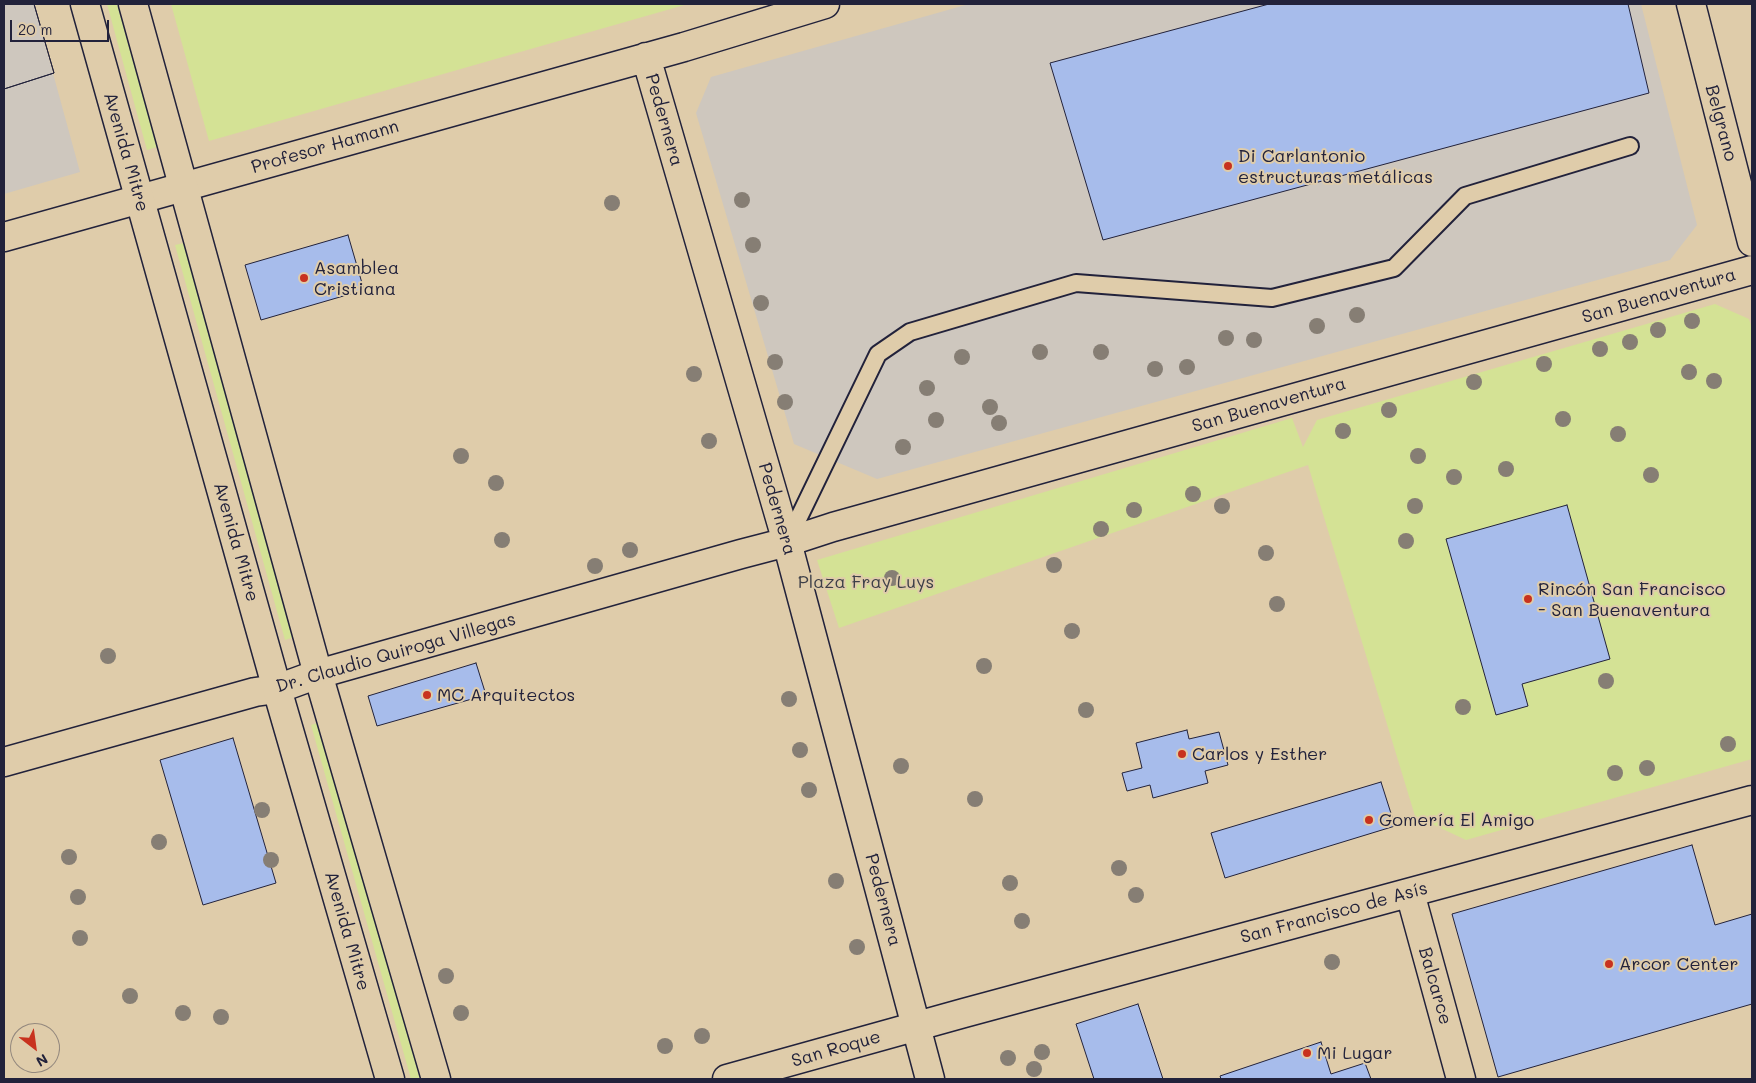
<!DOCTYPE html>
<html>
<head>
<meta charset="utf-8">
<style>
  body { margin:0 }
  #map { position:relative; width:1756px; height:1083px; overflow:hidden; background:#dfccaa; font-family:Mali,sans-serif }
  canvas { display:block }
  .frame { position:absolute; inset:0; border:5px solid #22223b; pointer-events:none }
  .north { position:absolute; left:10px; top:1023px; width:50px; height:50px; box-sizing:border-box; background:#dfccaa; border:1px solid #93887e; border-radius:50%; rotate:150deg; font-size:14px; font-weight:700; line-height:20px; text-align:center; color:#22223b }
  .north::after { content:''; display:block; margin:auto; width:18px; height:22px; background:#c8321e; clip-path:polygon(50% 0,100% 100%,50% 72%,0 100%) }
  .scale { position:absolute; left:10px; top:20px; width:99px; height:22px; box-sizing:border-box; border:2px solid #22223b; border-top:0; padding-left:6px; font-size:15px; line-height:18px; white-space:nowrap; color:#22223b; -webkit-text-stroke:4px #dfccaa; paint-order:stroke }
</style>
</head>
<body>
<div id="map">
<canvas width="1756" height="1083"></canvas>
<div class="frame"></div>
<div class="north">N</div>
<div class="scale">20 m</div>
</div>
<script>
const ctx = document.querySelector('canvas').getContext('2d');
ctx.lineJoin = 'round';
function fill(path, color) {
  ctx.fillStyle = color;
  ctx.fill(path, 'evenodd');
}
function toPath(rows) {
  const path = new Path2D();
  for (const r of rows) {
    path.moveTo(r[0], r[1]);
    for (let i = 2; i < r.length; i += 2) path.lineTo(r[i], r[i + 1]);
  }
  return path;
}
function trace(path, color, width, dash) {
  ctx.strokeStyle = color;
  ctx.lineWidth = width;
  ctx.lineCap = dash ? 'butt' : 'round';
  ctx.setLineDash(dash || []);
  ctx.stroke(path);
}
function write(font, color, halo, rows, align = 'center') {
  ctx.font = font + ' Mali,sans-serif';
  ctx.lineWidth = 4;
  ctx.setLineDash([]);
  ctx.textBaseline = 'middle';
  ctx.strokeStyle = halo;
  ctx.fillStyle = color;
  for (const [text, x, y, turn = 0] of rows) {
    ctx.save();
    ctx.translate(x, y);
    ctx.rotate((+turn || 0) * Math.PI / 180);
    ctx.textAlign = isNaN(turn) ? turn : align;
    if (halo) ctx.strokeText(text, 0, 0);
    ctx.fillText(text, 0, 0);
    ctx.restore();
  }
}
const built = toPath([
  [4,4,34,4,80,172,4,194],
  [969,4,1641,4,1697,225,1670,260,877,479,794,444,696,113,711,77]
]);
const green = toPath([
  [107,4,117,4,157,147,147,150],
  [171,4,688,4,209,141],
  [184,243,294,637,285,640,175,245],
  [1715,304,1749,319,1752,329,1752,759,1466,840,1415,816,1308,465,839,628,817,560,1292,418,1303,447,1317,420],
  [320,722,420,1079,411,1079,311,725]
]);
const building = toPath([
  [4,4,34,4,54,73,4,89,4,4],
  [4,4,34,4,54,73,4,89,4,4],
  [1269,4,1628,4,1649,93,1103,240,1050,63,1269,4],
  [348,235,364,290,261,320,245,265,348,235],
  [1567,505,1610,659,1522,684,1528,706,1496,715,1446,539,1567,505],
  [476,663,486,695,377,726,368,696,476,663],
  [1187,730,1189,739,1219,732,1228,765,1205,771,1208,783,1153,798,1150,785,1127,791,1122,773,1142,768,1136,743,1187,730],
  [233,738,276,883,203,905,160,760,233,738],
  [1381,782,1395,826,1225,878,1211,833,1381,782],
  [1692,845,1715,925,1752,914,1752,1004,1498,1077,1452,914,1692,845],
  [1138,1004,1163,1079,1094,1079,1076,1024,1138,1004],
  [1321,1042,1331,1074,1365,1063,1371,1079,1221,1079,1220,1076,1321,1042]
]);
const lane = toPath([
  [787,542,878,354,910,332,1076,283,1272,298,1394,268,1465,196,1630,146]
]);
const street = toPath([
  [1691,4,1752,242],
  [646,57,787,542,930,1079],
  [4,237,684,47,825,4],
  [4,762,255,692,277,689,318,674,741,554,787,542,833,527,1752,270],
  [1410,893,1461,1079],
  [727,1079,964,1013,1752,800]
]);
const secondary = toPath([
  [85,4,277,689,390,1079],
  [133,4,318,674,436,1079]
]);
const trees = [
  [742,200],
  [612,203],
  [753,245],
  [761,303],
  [1357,315],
  [1692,321],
  [1317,326],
  [1658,330],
  [1226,338],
  [1254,340],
  [1630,342],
  [1600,349],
  [1040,352],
  [1101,352],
  [962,357],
  [775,362],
  [1544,364],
  [1187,367],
  [1155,369],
  [1689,372],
  [694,374],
  [1714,381],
  [1474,382],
  [927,388],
  [785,402],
  [990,407],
  [1389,410],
  [1563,419],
  [936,420],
  [999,423],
  [1343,431],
  [1618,434],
  [709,441],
  [903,447],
  [461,456],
  [1418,456],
  [1506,469],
  [1651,475],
  [1454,477],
  [496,483],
  [1193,494],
  [1222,506],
  [1415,506],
  [1134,510],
  [1101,529],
  [502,540],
  [1406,541],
  [630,550],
  [1266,553],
  [1054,565],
  [595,566],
  [892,578],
  [1277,604],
  [1072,631],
  [108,656],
  [984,666],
  [1606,681],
  [789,699],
  [1463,707],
  [1086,710],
  [1728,744],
  [800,750],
  [901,766],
  [1647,768],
  [1615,773],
  [809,790],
  [975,799],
  [262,810],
  [159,842],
  [69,857],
  [271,860],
  [1119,868],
  [836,881],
  [1010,883],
  [1136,895],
  [78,897],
  [1022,921],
  [80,938],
  [857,947],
  [1332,962],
  [446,976],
  [130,996],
  [183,1013],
  [461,1013],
  [221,1017],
  [702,1036],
  [665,1046],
  [1042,1052],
  [1008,1058],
  [1034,1069]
];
const markers = [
  [1228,166,5,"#c8321e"],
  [304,278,5,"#c8321e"],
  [1528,599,5,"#c8321e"],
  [427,695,5,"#c8321e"],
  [1182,754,5,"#c8321e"],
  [1369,820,5,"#c8321e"],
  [1609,964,5,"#c8321e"],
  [1307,1053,5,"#c8321e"]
];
const streetNames = [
  ["Pedernera",664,120,74],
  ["Belgrano",1721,123,75],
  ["Profesor Hamann",325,147,-16],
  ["Avenida Mitre",126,152,74],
  ["San Buenaventura",1659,296,-16],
  ["San Buenaventura",1269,405,-16],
  ["Pedernera",777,509,74],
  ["Avenida Mitre",236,542,74],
  ["Dr. Claudio Quiroga Villegas",396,653,-16],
  ["Pedernera",883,900,75],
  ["San Francisco de Asís",1334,913,-15],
  ["Avenida Mitre",347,931,74],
  ["Balcarce",1435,986,74],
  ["San Roque",836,1049,-16]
];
const poiNames = [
  ["Di Carlantonio",1238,156],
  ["estructuras metálicas",1238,177],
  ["Asamblea",314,268],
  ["Cristiana",314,289],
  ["Rincón San Francisco",1538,589],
  ["- San Buenaventura",1538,610],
  ["MC Arquitectos",437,695],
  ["Carlos y Esther",1192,754],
  ["Gomería El Amigo",1379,820],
  ["Arcor Center",1619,964],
  ["Mi Lugar",1317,1053]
];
const parkNames = [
  ["Plaza Fray Luys",866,582]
];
fill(built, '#cec7be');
fill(green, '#d4e295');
fill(building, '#a7bceb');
trace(building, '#22223b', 1);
trace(lane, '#22223b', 20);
trace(street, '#22223b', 31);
trace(secondary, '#22223b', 31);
trace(lane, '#dfccaa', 16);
trace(street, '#dfccaa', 28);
trace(secondary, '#dfccaa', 28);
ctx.fillStyle = '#867e74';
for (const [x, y] of trees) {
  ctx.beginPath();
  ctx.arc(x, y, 8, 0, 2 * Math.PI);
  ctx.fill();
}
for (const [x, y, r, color] of markers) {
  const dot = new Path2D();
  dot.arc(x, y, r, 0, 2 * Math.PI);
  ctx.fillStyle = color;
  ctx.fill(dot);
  trace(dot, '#dfccaa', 2);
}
write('18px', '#22223b', '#dfccaa', streetNames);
write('18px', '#22223b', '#dfccaa', poiNames, 'left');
write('18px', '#3d3f48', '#dfccaa', parkNames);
</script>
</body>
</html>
